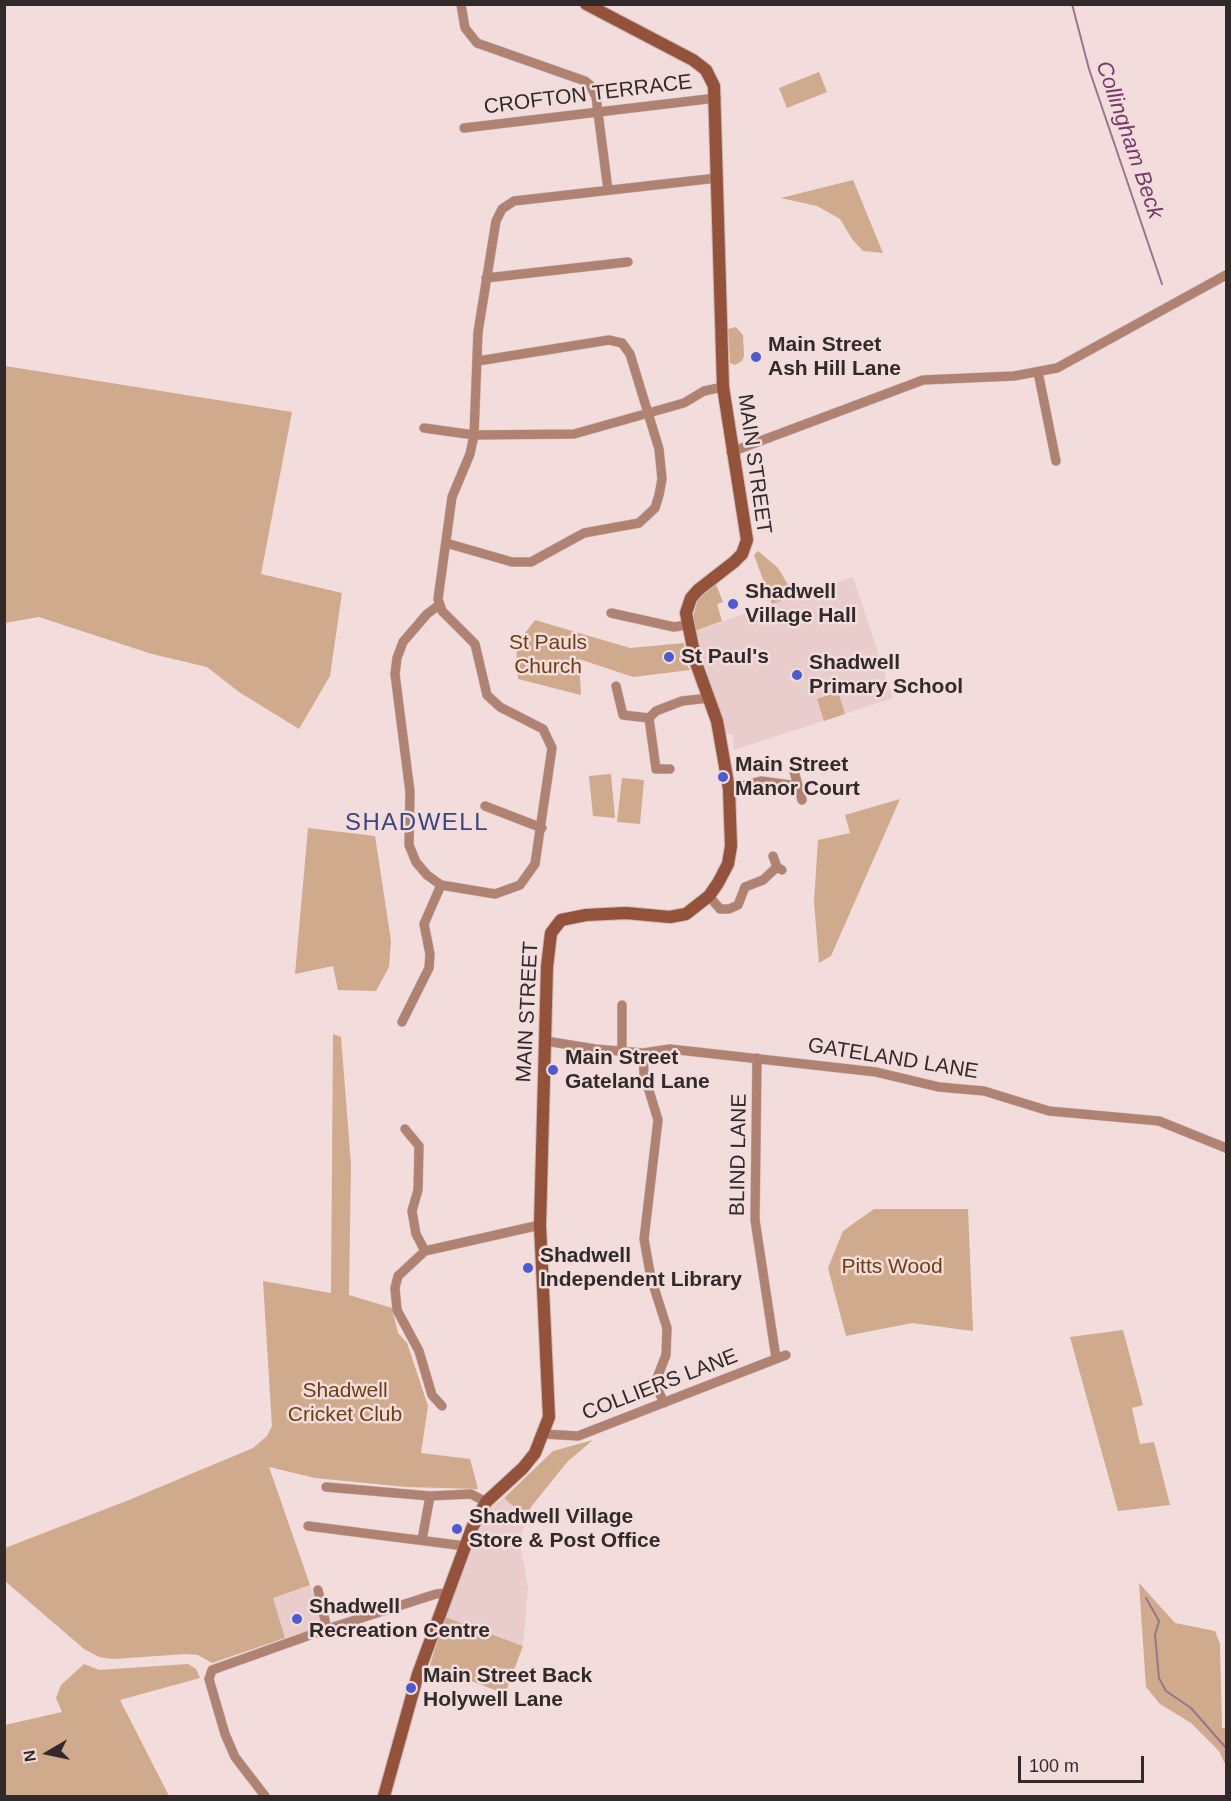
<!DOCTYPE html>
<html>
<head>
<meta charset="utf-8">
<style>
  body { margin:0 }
  #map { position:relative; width:1231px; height:1801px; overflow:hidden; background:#f2dcdc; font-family:Helvetica,sans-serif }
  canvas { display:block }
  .frame { position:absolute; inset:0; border:6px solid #322a2a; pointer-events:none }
  .north { position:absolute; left:18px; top:1723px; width:60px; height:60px; -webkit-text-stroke:4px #f2dcdc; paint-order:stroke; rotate:261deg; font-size:16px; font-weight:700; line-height:24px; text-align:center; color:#322a2a }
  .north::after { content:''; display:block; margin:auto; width:21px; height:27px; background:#322a2a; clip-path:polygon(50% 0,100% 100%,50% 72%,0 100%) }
  .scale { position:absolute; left:1018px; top:1756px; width:126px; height:27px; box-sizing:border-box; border:3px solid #322a2a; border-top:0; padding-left:8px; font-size:18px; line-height:21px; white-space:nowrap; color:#322a2a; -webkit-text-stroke:4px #f2dcdc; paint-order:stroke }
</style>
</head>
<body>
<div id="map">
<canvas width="1231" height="1801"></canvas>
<div class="frame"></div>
<div class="north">N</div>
<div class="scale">100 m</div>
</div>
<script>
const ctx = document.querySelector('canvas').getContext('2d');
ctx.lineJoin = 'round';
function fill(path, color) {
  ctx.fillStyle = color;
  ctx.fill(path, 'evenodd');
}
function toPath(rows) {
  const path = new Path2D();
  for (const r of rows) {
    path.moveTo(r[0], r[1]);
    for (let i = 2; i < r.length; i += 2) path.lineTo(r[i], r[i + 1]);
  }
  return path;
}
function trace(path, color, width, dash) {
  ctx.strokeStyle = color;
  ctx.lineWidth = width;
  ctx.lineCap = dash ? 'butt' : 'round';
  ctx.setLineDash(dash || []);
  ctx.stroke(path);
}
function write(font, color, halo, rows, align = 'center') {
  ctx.font = font + ' Helvetica,sans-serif';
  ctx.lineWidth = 5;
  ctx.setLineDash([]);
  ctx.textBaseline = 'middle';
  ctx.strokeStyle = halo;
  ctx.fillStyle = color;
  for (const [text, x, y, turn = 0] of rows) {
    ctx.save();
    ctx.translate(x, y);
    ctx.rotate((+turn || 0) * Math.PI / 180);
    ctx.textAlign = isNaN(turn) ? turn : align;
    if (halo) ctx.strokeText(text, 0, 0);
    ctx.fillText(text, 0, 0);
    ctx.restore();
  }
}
const built = toPath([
  [853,577,893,698,734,750,733,735,723,733,718,705,694,631],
  [504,1498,527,1518,519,1540,528,1587,523,1646,445,1617,469,1552,490,1508],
  [310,1585,323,1625,285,1638,273,1598]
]);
const green = toPath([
  [819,72,827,92,787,108,779,88],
  [853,180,883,253,863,251,852,239,840,219,817,206,781,198],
  [736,327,743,335,744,356,742,361,735,365,730,363,728,329],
  [5,366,292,412,261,574,342,593,330,676,299,729,239,692,207,667,152,654,39,617,5,623],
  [758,551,778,568,795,596,772,604,754,555],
  [715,582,723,602,717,604,722,621,694,631,692,621,698,598],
  [535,620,630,648,684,643,685,662,690,670,633,677,579,659,581,695,518,679,516,645],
  [838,692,845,714,824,721,817,699],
  [611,774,615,818,593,816,589,776],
  [622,778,644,780,640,824,617,822],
  [900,799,831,956,819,963,814,902,818,840,850,833,845,815],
  [308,828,375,836,391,941,389,967,376,991,338,990,333,966,295,974],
  [333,1034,341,1037,351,1165,349,1295,392,1308,398,1333,407,1343,428,1406,421,1453,470,1459,478,1489,406,1487,315,1478,269,1467,310,1585,273,1598,285,1638,212,1663,198,1655,186,1654,113,1659,99,1657,84,1649,5,1581,5,1548,129,1500,253,1448,267,1436,272,1426,263,1281,331,1293],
  [874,1209,968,1209,973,1331,912,1323,846,1336,828,1268,843,1231],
  [1123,1330,1143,1405,1132,1408,1140,1444,1154,1442,1170,1505,1118,1511,1070,1337],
  [593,1440,567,1462,531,1507,527,1518,504,1498,553,1451],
  [1139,1583,1175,1623,1215,1631,1220,1644,1222,1728,1226,1728,1226,1766,1219,1751,1191,1723,1160,1704,1146,1687],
  [445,1617,523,1646,505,1694,430,1665],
  [84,1664,99,1670,188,1664,196,1669,200,1678,120,1700,169,1796,5,1796,5,1725,62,1712,56,1698,61,1685]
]);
const stream = toPath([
  [1072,4,1089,69,1162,284],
  [1146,1598,1159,1621,1155,1635,1159,1678,1166,1691,1191,1708,1226,1748]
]);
const street = toPath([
  [461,4,465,28,477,43,585,81,590,85,596,97,608,190],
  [464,128,716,98],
  [486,278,628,262],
  [1038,372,1056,461],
  [424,428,474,435,574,434,684,403,704,391,723,387],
  [731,452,923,380,1014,376,1057,368,1226,275],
  [446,543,512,562,531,562,584,533,639,523,655,508,659,495,662,479,659,449,630,354,622,343,609,340,478,361],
  [439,605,427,614,403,642,397,658,395,674,410,792,409,845,416,862,427,875,441,885,495,894,520,885,535,864,552,748,543,729,500,707,487,695,475,644,442,611,438,599,452,497,470,454,474,435,478,332,496,221,502,209,514,201,717,178],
  [611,613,674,627,686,625],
  [616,686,623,715,649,718,656,711,682,701,709,698],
  [649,718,656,769,670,769],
  [794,771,802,800],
  [729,789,761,781,798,786],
  [485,806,542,828],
  [773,856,777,867,782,870],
  [709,896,720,909,729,909,738,905,745,887,763,880,777,867],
  [402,1022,429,968,430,954,424,924,441,885],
  [546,1041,595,1049,643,1053,670,1049,876,1072,939,1087,984,1091,1049,1111,1159,1121,1226,1148],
  [622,1051,622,1005],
  [643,1053,644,1074,658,1120,644,1239,651,1278,667,1328,666,1355,657,1378,657,1388,664,1403],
  [757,1058,755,1220,776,1358],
  [405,1129,419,1146,418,1190,412,1211,416,1234,425,1251],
  [442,1406,432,1395,419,1351,397,1310,395,1288,398,1276,425,1251,540,1225],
  [544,1434,578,1436,786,1355],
  [326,1487,430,1496,471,1494,486,1502],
  [308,1526,465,1546],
  [422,1540,430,1496],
  [318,1590,327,1629],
  [265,1796,235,1757,225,1734,209,1679,212,1670,327,1629,436,1594,447,1593]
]);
const secondary = toPath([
  [384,1796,418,1674,472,1528,486,1502,523,1468,535,1453,549,1417,540,1225,547,967,551,933,561,920,586,915,626,913,670,917,686,914,709,896,718,883,728,864,731,846,729,789,717,721,696,663,686,613,691,598,698,590,734,562,742,554,747,540,723,387,714,86,706,70,693,60,586,4]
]);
const markers = [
  [756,357,6,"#4c5bd0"],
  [733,604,6,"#4c5bd0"],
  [669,657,6,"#4c5bd0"],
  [797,675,6,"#4c5bd0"],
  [723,777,6,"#4c5bd0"],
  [553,1070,6,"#4c5bd0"],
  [528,1268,6,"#4c5bd0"],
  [457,1529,6,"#4c5bd0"],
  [297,1619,6,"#4c5bd0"],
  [411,1688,6,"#4c5bd0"]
];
const streetNames = [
  ["CROFTON TERRACE",588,95,-7],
  ["MAIN STREET",754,464,82],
  ["MAIN STREET",528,1012,-87],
  ["GATELAND LANE",893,1059,9],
  ["BLIND LANE",739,1155,-89],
  ["COLLIERS LANE",660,1385,-21]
];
const poiNames = [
  ["Main Street",768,345],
  ["Ash Hill Lane",768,369],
  ["Shadwell",745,592],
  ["Village Hall",745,616],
  ["St Paul's",681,657],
  ["Shadwell",809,663],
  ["Primary School",809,687],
  ["Main Street",735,765],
  ["Manor Court",735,789],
  ["Main Street",565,1058],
  ["Gateland Lane",565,1082],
  ["Shadwell",540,1256],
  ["Independent Library",540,1280],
  ["Shadwell Village",469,1517],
  ["Store & Post Office",469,1541],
  ["Shadwell",309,1607],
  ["Recreation Centre",309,1631],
  ["Main Street Back",423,1676],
  ["Holywell Lane",423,1700]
];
const parkNames = [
  ["St Pauls",548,643],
  ["Church",548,667],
  ["Pitts Wood",892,1267],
  ["Shadwell",345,1391],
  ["Cricket Club",345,1415]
];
const waterNames = [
  ["Collingham Beck",1129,140,71]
];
const quarterNames = [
  ["SHADWELL",417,823]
];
fill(built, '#e9cccc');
fill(green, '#cfaa8d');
trace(stream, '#9a748e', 2);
trace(street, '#ccb8b8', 10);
trace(secondary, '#ccb8b8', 14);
trace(street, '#b08272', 9);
trace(secondary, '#94523b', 12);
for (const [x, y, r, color] of markers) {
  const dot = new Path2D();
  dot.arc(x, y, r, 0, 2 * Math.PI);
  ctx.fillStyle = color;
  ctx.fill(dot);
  trace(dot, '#f2dcdc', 2);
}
write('21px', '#322a2a', '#f2dcdc', streetNames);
write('bold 21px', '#322a2a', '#f2dcdc', poiNames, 'left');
write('21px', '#6d3f10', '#f2dcdc', parkNames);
write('italic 22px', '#773969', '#f2dcdc', waterNames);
ctx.letterSpacing = '1.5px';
write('24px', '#3a4681', '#f2dcdc', quarterNames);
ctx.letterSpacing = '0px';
</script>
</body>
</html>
